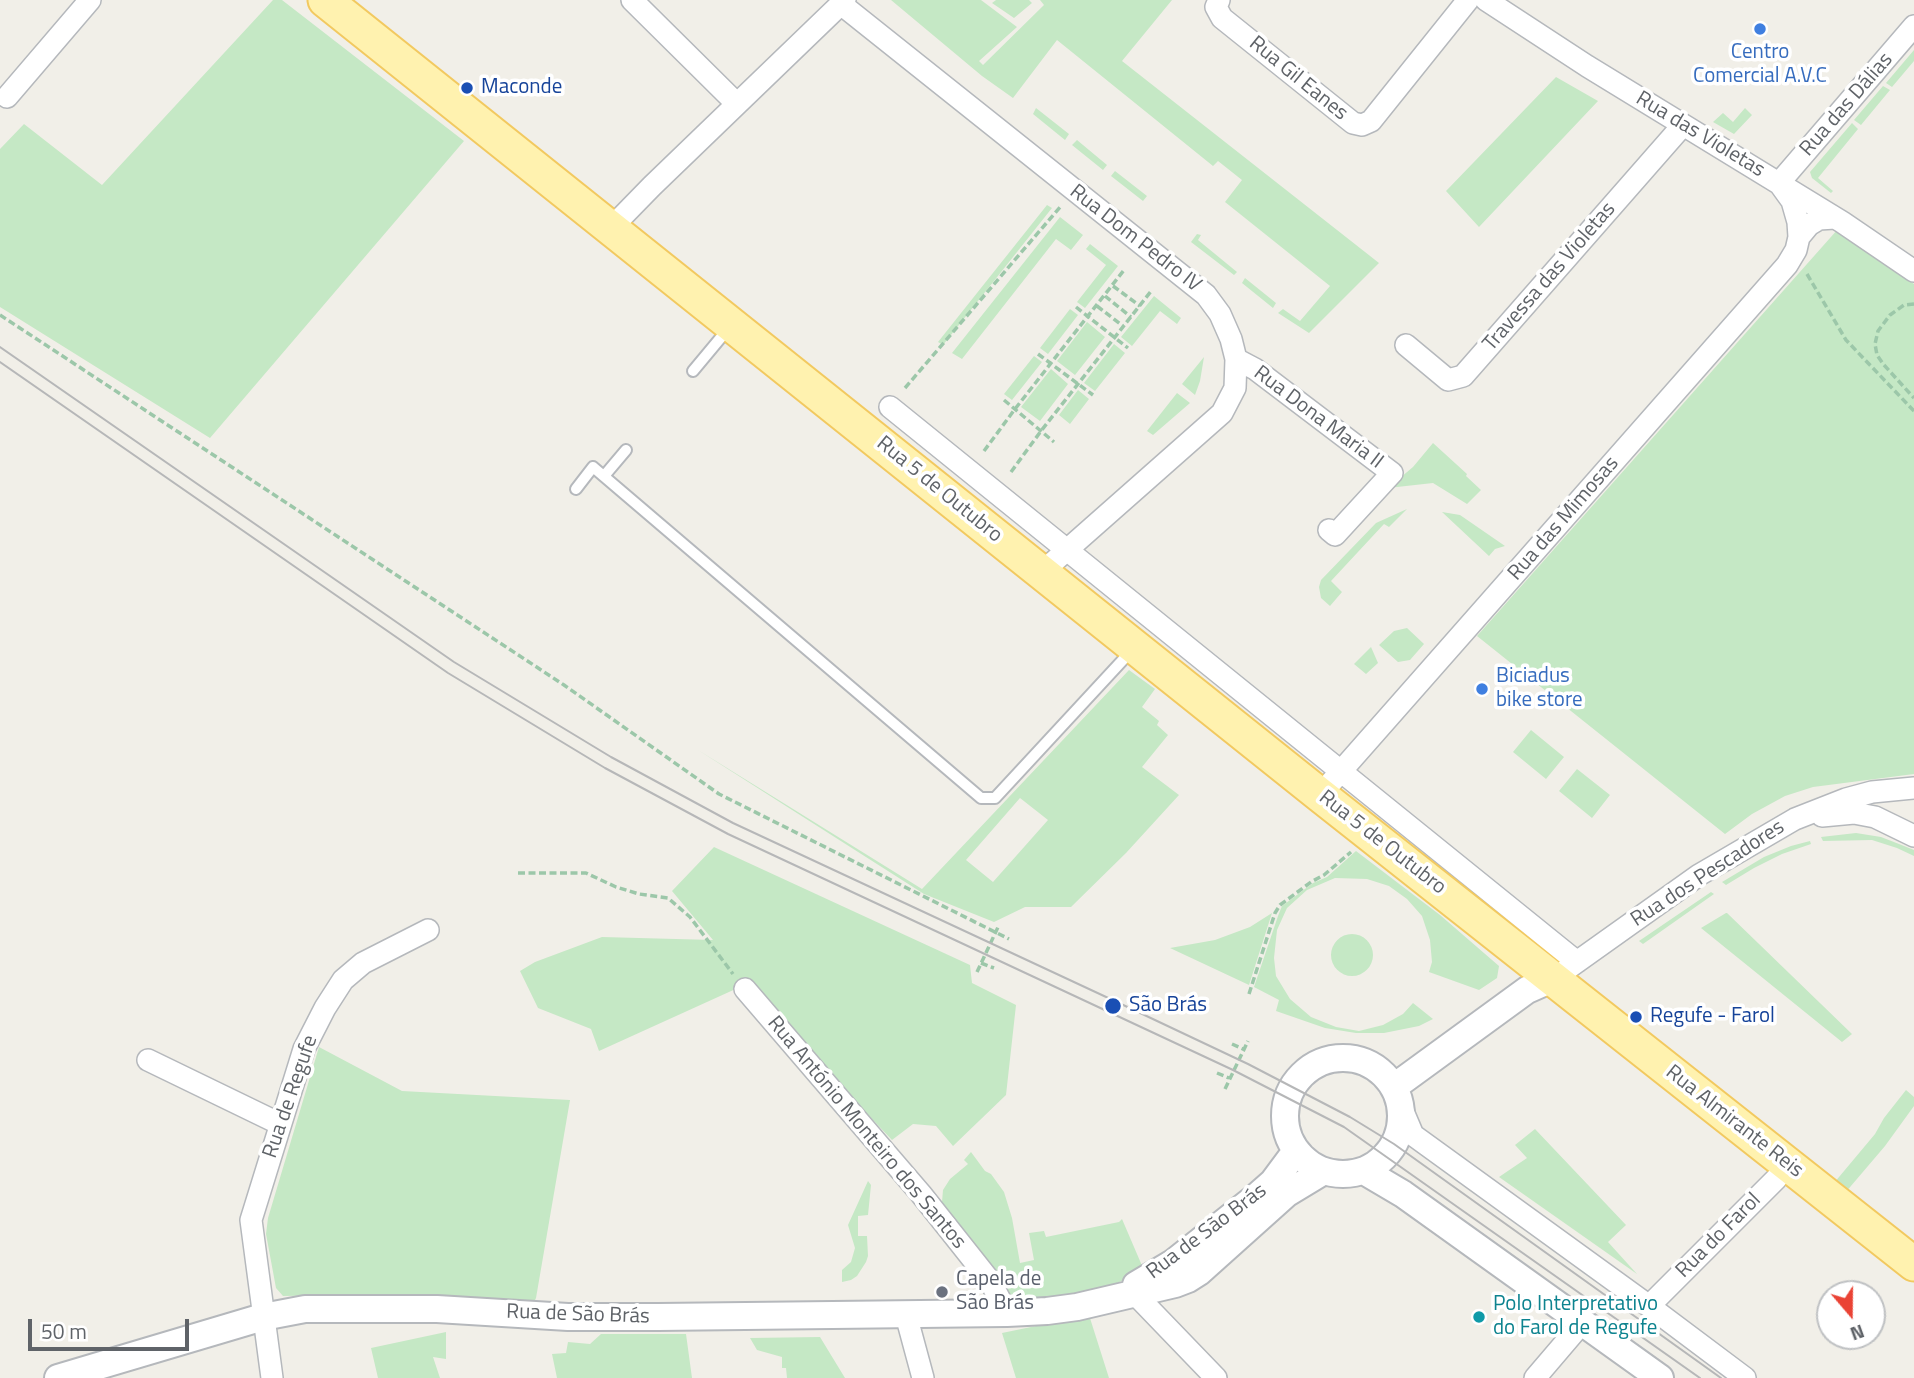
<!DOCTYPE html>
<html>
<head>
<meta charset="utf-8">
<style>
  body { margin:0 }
  #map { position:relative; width:1914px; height:1378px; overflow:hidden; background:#f1efe8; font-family:"Titillium Web",sans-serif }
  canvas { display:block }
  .north { position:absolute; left:1816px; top:1280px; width:70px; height:70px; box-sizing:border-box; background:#fff; border:2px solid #bfc1c3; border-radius:50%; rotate:160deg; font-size:19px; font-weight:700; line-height:28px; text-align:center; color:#5f6368 }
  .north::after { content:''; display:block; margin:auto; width:24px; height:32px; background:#ea4335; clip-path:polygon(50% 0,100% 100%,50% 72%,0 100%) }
  .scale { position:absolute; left:28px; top:1319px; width:161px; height:32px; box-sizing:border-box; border:4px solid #5f6368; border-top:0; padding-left:9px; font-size:21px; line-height:24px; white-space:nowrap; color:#5f6368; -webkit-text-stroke:5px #fff; paint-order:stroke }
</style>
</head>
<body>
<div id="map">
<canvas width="1914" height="1378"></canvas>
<div class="north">N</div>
<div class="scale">50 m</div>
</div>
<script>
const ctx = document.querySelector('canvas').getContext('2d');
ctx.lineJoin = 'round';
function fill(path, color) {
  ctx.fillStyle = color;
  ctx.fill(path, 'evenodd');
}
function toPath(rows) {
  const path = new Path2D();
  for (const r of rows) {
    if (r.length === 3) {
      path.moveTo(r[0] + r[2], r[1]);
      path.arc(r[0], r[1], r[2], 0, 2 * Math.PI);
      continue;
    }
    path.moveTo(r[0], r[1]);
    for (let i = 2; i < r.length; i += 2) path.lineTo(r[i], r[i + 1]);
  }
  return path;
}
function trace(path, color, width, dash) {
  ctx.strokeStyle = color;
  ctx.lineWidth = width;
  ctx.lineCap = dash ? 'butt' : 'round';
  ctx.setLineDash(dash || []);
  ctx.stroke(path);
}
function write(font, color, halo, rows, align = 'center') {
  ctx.font = font + ' "Titillium Web",sans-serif';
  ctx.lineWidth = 7;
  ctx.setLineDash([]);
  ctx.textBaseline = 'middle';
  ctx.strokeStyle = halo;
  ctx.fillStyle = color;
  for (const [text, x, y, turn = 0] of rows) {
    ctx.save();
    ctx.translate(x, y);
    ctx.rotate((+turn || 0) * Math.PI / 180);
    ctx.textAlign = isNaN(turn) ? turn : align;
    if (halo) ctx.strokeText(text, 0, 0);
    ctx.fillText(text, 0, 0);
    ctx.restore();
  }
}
const green = toPath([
  [273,0,282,0,464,141,210,438,0,307,0,149,24,124,102,185],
  [891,0,981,0,1017,27,979,61,983,65,1044,5,1040,0,1172,0,1122,61,1379,263,1309,333,1278,313,1283,309,1300,321,1330,286,1225,202,1242,180,1218,161,1213,166,1057,40,1013,98,982,76],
  [996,0,1029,0,1032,3,1014,18,992,3],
  [1914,50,1914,61,1892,87,1886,83],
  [1556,77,1598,101,1479,227,1446,191],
  [1883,86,1890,90,1861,125,1854,120],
  [1036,108,1069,134,1065,140,1033,114],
  [1745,108,1752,115,1734,134,1713,122,1723,113,1733,122],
  [1852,123,1858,129,1818,178,1833,191,1831,193,1812,178,1810,172],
  [1077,140,1107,165,1103,170,1072,145],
  [1115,171,1147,196,1143,201,1111,176],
  [1047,205,1052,208,943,345,938,342],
  [1060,217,1083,235,1071,250,1056,239,962,359,952,353],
  [1838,229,1914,284,1914,774,1813,787,1785,796,1752,814,1725,834,1477,636],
  [1197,234,1201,235,1198,240,1237,272,1234,275,1191,242],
  [1090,244,1118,266,1085,308,1077,302,1106,265,1086,249],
  [1245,278,1276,303,1273,308,1242,283],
  [1154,296,1181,318,1177,324,1160,311,1132,346,1121,337],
  [1070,309,1078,315,1048,354,1040,348],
  [1087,322,1105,337,1075,375,1057,361],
  [1114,344,1125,353,1095,391,1084,383],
  [1034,356,1042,362,1012,400,1004,394],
  [1204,357,1200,381,1195,395,1182,384],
  [1051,369,1068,384,1040,421,1021,407],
  [1078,390,1089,399,1070,424,1059,415],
  [1177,393,1190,403,1153,435,1147,431],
  [1433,443,1467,474,1466,476,1481,490,1467,504,1433,483,1388,488,1413,467],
  [1407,509,1389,527,1384,524,1331,581,1342,592,1330,606,1321,598,1319,587,1321,580,1376,523],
  [1442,512,1460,515,1505,546,1495,549,1489,556],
  [1407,628,1424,644,1410,660,1398,662,1379,645,1394,631],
  [1371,647,1378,663,1366,674,1354,664],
  [1129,670,1155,689,1142,707,1159,721,1157,725,1168,735,1142,767,1179,795,1126,853,1071,907,1025,907,994,922,924,894,698,750,922,889],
  [1020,798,1048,820,993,882,966,860],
  [1531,730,1564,757,1546,779,1513,752],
  [1577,769,1610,795,1592,818,1559,791],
  [1856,833,1881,837,1899,844,1914,850,1914,856,1897,848,1872,840,1823,841,1821,837],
  [1810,841,1811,844,1782,854,1754,868,1726,885,1722,882,1764,857,1791,846],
  [714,847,970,965,972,983,1016,1005,1006,1095,953,1146,936,1126,913,1124,892,1140,853,1099,751,982,599,1051,591,1029,538,1008,520,971,535,962,602,937,713,940,672,891],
  [1356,851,1440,915,1499,966,1497,978,1479,990,1429,972,1432,962,1430,940,1422,916,1407,899,1389,886,1367,879,1335,878,1307,890,1287,908,1277,930,1274,958,1276,976,1290,999,1311,1017,1336,1027,1359,1031,1383,1025,1403,1014,1413,1003,1433,1019,1419,1026,1384,1033,1356,1033,1325,1028,1276,1011,1279,1000,1254,987,1278,916,1282,906,1313,883,1327,877],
  [1711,892,1714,894,1643,944,1639,941],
  [1272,913,1249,985,1170,948,1215,940,1250,927],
  [1726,913,1727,913,1852,1034,1842,1042,1701,928],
  [1352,955,21],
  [319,1047,402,1091,570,1100,536,1298,533,1304,464,1298,348,1295,283,1296,276,1288,266,1234,268,1218],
  [1906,1090,1914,1097,1914,1106,1885,1146,1845,1193,1834,1183,1875,1134,1884,1118],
  [1535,1129,1626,1225,1608,1242,1637,1274,1499,1177,1527,1158,1515,1145],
  [971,1152,985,1171,991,1174,1004,1192,1012,1218,1020,1263,1034,1260,1029,1233,1044,1231,1046,1237,1119,1222,1122,1219,1143,1268,1141,1272,1093,1294,1033,1300,1016,1299,1001,1292,949,1217,942,1202,943,1190,950,1179,968,1164,964,1160],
  [868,1181,871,1185,868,1215,858,1216,858,1236,867,1236,868,1256,866,1262,857,1276,851,1280,842,1282,842,1270,851,1262,855,1248,848,1225],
  [1089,1315,1109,1378,1016,1378,1002,1333],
  [446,1332,446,1359,433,1357,440,1378,378,1378,371,1348],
  [601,1334,686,1334,692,1378,557,1378,552,1354,566,1353,568,1342,590,1344],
  [820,1337,845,1378,787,1378,786,1368,782,1368,782,1357,757,1350,750,1338]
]);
const path = toPath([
  [1807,274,1846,340,1914,411],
  [1113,286,1140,306],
  [1105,296,1131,317],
  [1914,304,1904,305,1890,315,1878,331,1875,344,1877,355,1884,365,1914,398],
  [1097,306,1123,326],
  [1076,307,1128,348],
  [0,315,564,685,719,794,1009,939],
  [1038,354,1093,395],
  [905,388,1061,206],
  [1004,400,1054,442],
  [984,451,1015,409,1124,270],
  [1011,472,1041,431,1152,290],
  [518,873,586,873,616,887,639,894,668,898,690,917,733,974],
  [981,963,994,968],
  [977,972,999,925],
  [1249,994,1275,913,1280,905,1311,882,1324,875,1351,852],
  [1232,1044,1243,1049],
  [1217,1073,1229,1078],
  [1225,1089,1248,1041]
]);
const service = toPath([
  [693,371,728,329],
  [604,476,626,450],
  [576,489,593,467,981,798,995,798,1133,649]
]);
const minor = toPath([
  [632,0,737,104],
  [1219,0,1216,7,1222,18,1353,123,1362,125,1371,121,1468,0],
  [1486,0,1587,66,1842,222,1914,271],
  [841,4,1206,295,1220,314,1231,339,1236,359,1235,388,1222,413,1042,572],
  [7,97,90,0],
  [612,227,652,186,845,0],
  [1799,237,1798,222,1792,201,1779,183,1914,26],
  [1406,345,1448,380,1463,376,1683,125],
  [1236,359,1255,369,1392,473,1335,535,1329,530],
  [890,407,1577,962],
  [1320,795,1787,265,1796,250,1799,237,1809,225,1819,219,1835,218],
  [1822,816,1854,813,1875,817,1914,836],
  [1567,969,1699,875,1795,819,1846,799,1872,792,1914,788],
  [745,989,921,1194,990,1281,1007,1313],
  [148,1060,280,1124],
  [1402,1109,1413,1135,1649,1306,1745,1378],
  [1135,1294,1216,1378],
  [1649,1306,1776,1179,1788,1164],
  [906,1315,923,1378],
  [272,1378,251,1220,304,1049,325,1008,343,980,363,963,428,930],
  [1535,1378,1582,1323]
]);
const tertiary = toPath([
  [1343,1116,58],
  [1394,1087,1527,990,1554,978],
  [1364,1171,1403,1194,1660,1378],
  [1136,1285,1173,1263,1256,1197,1273,1182,1296,1151],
  [58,1378,263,1317,305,1309,437,1309,568,1317,658,1317,1007,1313,1047,1311,1077,1307,1175,1284,1188,1279,1199,1272,1286,1194,1324,1171]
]);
const primary = toPath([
  [325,0,1320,795,1914,1264]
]);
const tram = toPath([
  [0,347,454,662,611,757,733,823,1119,1003,1248,1064,1350,1117,1394,1144,1721,1378],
  [0,362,448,673,605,768,728,834,1233,1070,1344,1127,1700,1378]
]);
const markers = [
  [1760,29,7,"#3f7fe0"],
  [467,88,7,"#1a4fb4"],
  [1482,689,7,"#3f7fe0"],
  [1113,1006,9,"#1a4fb4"],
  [1636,1017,7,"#1a4fb4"],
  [942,1292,7,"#6b7280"],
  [1479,1317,7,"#0f9aa8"]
];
const shopNames = [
  ["Centro",1760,53],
  ["Comercial A.V.C",1760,77],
  ["Biciadus",1496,677,"left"],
  ["bike store",1496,701,"left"]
];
const streetNames = [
  ["Rua Gil Eanes",1298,79,39],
  ["Rua das Dálias",1847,105,-49],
  ["Rua das Violetas",1700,135,31],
  ["Rua Dom Pedro IV",1135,239,38],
  ["Travessa das Violetas",1550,277,-49],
  ["Rua Dona Maria II",1318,418,37],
  ["Rua 5 de Outubro",939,490,39],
  ["Rua das Mimosas",1564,519,-49],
  ["Rua 5 de Outubro",1382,843,38],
  ["Rua dos Pescadores",1708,874,-33],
  ["Rua de Regufe",291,1097,-71],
  ["Rua Almirante Reis",1734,1122,38],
  ["Rua António Monteiro dos Santos",866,1133,50],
  ["Rua de São Brás",1207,1232,-37],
  ["Rua do Farol",1719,1236,-45],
  ["Rua de São Brás",578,1315,2]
];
const transitNames = [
  ["Maconde",481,88],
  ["São Brás",1129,1006],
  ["Regufe - Farol",1650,1017]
];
const worshipNames = [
  ["Capela de",956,1280],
  ["São Brás",956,1304]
];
const cultureNames = [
  ["Polo Interpretativo",1493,1305],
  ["do Farol de Regufe",1493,1329]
];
fill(green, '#c5e8c5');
trace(service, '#b5b8bc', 14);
trace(minor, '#b5b8bc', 24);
trace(tertiary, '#b5b8bc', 30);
trace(primary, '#f2c960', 37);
trace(path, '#9cc7a9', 3.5, [7, 3.5]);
trace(service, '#fff', 10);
trace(minor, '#fff', 21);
trace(tertiary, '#fff', 26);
trace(primary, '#fff2af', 33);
trace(tram, '#b6b7b8', 2);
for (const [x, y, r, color] of markers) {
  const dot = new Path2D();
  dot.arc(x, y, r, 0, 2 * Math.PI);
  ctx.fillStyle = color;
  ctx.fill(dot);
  trace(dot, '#fff', 2.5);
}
write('21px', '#366cbe', '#fff', shopNames);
write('21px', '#5f6368', '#fff', streetNames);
write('21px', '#164399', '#fff', transitNames, 'left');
write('21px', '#5b616d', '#fff', worshipNames, 'left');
write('21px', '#0d838f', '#fff', cultureNames, 'left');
</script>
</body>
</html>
